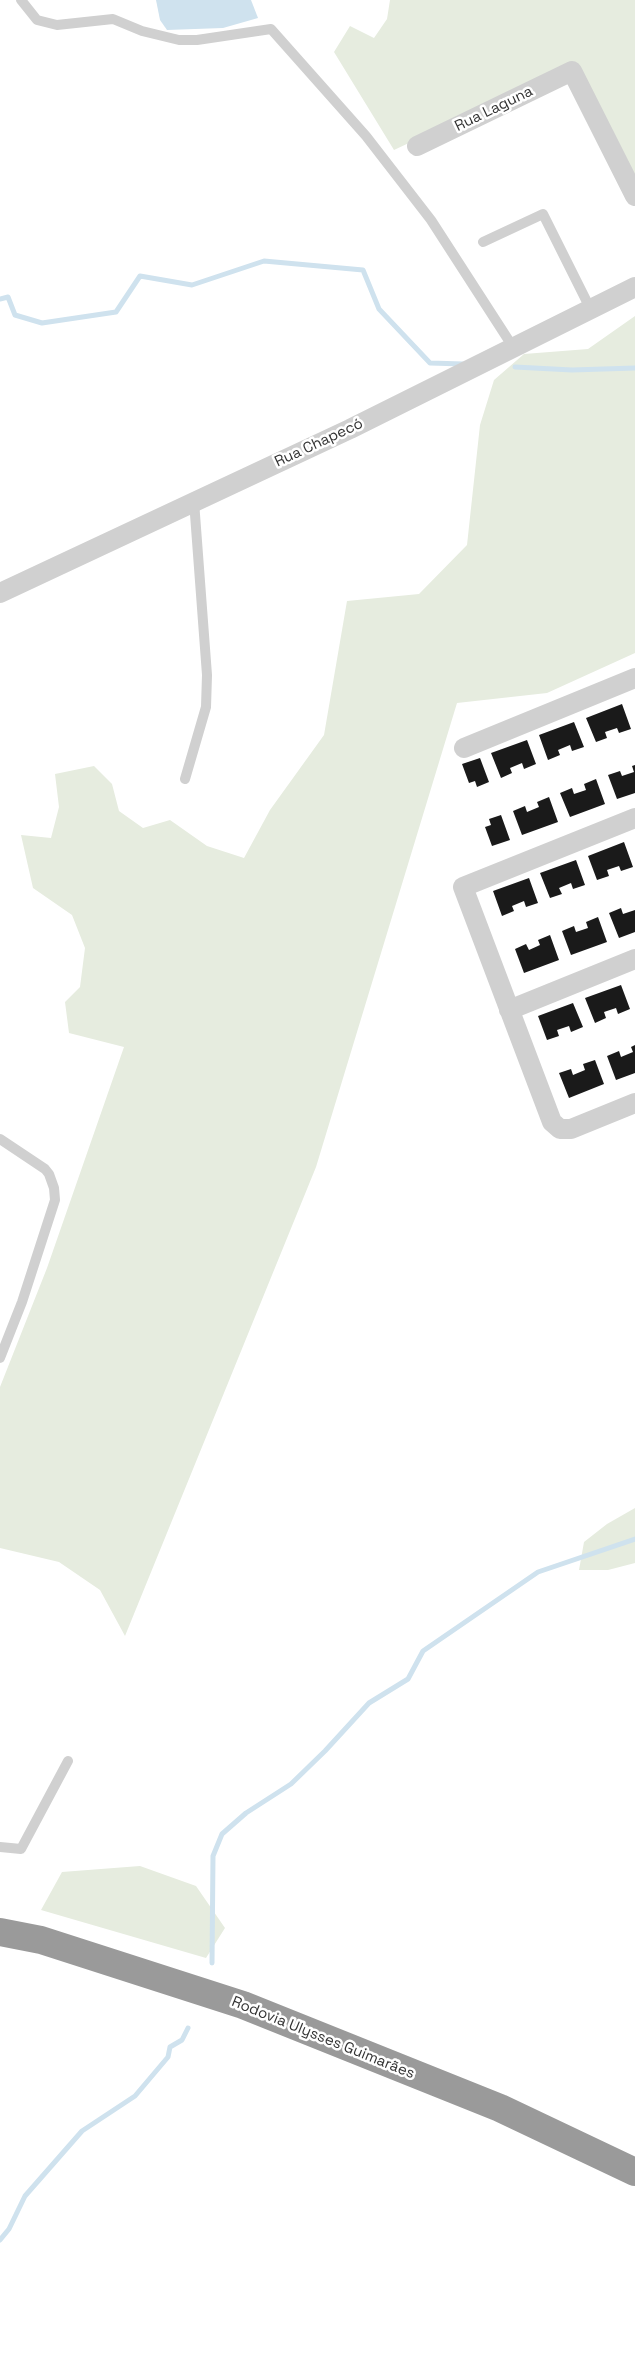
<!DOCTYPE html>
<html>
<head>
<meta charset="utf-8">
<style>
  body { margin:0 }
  canvas { display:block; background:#fff }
</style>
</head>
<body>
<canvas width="635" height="2379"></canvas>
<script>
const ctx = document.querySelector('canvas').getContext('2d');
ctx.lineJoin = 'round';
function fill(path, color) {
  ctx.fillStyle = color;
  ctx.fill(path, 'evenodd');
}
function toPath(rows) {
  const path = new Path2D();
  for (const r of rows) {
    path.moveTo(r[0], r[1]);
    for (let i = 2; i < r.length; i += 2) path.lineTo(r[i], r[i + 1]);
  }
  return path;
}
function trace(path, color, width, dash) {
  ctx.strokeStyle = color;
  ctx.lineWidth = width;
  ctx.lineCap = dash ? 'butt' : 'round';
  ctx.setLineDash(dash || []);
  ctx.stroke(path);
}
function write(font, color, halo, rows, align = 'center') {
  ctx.font = font + ' "Space Grotesk",sans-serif';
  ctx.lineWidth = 5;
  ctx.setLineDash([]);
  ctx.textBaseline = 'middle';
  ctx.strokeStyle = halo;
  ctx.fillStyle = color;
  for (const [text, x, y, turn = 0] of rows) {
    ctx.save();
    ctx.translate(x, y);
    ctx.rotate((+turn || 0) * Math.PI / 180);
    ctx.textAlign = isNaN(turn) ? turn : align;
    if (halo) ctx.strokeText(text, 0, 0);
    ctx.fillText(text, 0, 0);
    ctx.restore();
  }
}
const green = toPath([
  [390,0,635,0,635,183,577,64,394,150,334,52,350,26,374,38,387,19],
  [635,316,635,653,547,693,457,703,316,1167,125,1636,100,1590,59,1562,0,1548,0,1387,47,1268,124,1047,69,1033,65,1002,80,987,85,948,72,915,33,888,21,835,51,838,59,807,55,774,94,766,112,784,119,811,143,828,170,820,207,846,244,858,270,810,324,735,347,601,419,594,467,545,480,425,494,380,524,354,588,349],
  [635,1508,635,1563,608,1570,579,1570,584,1542,607,1524],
  [140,1866,196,1886,225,1928,206,1958,41,1910,62,1872]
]);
const water = toPath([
  [156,0,251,0,258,18,223,28,167,30,160,20]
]);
const stream = toPath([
  [0,299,8,297,15,315,42,323,116,312,140,276,192,285,264,261,363,270,379,309,430,363,463,364],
  [515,367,572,370,635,368],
  [212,1963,213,1856,222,1834,246,1813,291,1784,325,1751,369,1703,408,1679,423,1651,538,1572,635,1539],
  [0,2240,9,2229,25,2196,82,2131,135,2096,168,2057,170,2047,182,2040,188,2028]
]);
const building = toPath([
  [622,704,631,729,619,733,617,728,605,732,607,738,596,742,586,718],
  [574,722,584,747,572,751,570,745,558,750,560,755,548,760,539,735],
  [527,740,536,764,524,769,522,763,510,768,512,773,501,778,491,753],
  [480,758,489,782,477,787,475,781,469,783,462,764],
  [635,765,635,793,617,799,608,775,620,771,622,776,634,772,632,766],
  [596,779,605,804,570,817,560,793,572,788,574,794,586,790,584,784],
  [549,797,558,822,522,835,513,811,525,806,527,812,539,807,537,802],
  [501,815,510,840,492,846,485,827,491,825,489,819],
  [624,842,633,867,621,871,619,866,607,870,609,876,597,880,588,856],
  [576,860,585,885,573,889,571,883,559,888,562,894,550,898,540,873],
  [529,878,538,903,526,907,524,901,512,906,514,911,502,916,493,891],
  [621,908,623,914,635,910,635,932,619,938,609,913],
  [598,917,607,942,571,955,562,931,574,926,576,932,588,928,586,922],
  [550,935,559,960,524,973,515,949,526,944,529,950,540,945,538,940],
  [621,985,630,1009,618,1014,616,1008,604,1012,606,1018,595,1023,585,998],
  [573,1003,583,1027,571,1032,569,1026,557,1030,559,1036,547,1040,538,1016],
  [635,1045,635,1073,616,1080,607,1056,619,1051,621,1057,633,1052,631,1047],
  [595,1060,604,1084,569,1098,559,1073,571,1069,573,1075,585,1070,583,1064]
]);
const lane = toPath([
  [21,0,37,20,57,25,113,19,142,31,179,40,197,40,271,29,366,136,431,220,513,347],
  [483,242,543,214,590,308],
  [185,779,206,707,207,675,194,501],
  [0,1139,45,1169,49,1174,54,1188,55,1200,22,1302,0,1358],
  [0,1847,21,1849,68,1761]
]);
const street = toPath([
  [417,146,572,71,635,196],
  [0,593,350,429,635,287],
  [464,748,635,678],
  [635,818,463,887,552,1122,560,1129,571,1129,635,1103],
  [509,1010,635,959]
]);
const highway = toPath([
  [0,1932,41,1940,243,2005,500,2108,635,2172]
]);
const streetNames = [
  ["Rua Laguna",494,109,-26],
  ["Rua Chapecó",319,443,-25],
  ["Rodovia Ulysses Guimarães",323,2038,22]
];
fill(green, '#e6ecdf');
fill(water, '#cfe2ee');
trace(stream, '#cfe2ee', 5);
fill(building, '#1a1a1a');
trace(lane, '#d0d0d0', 10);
trace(street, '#d0d0d0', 20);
trace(highway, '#9a9a9a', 28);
write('15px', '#333', '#fff', streetNames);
</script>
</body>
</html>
